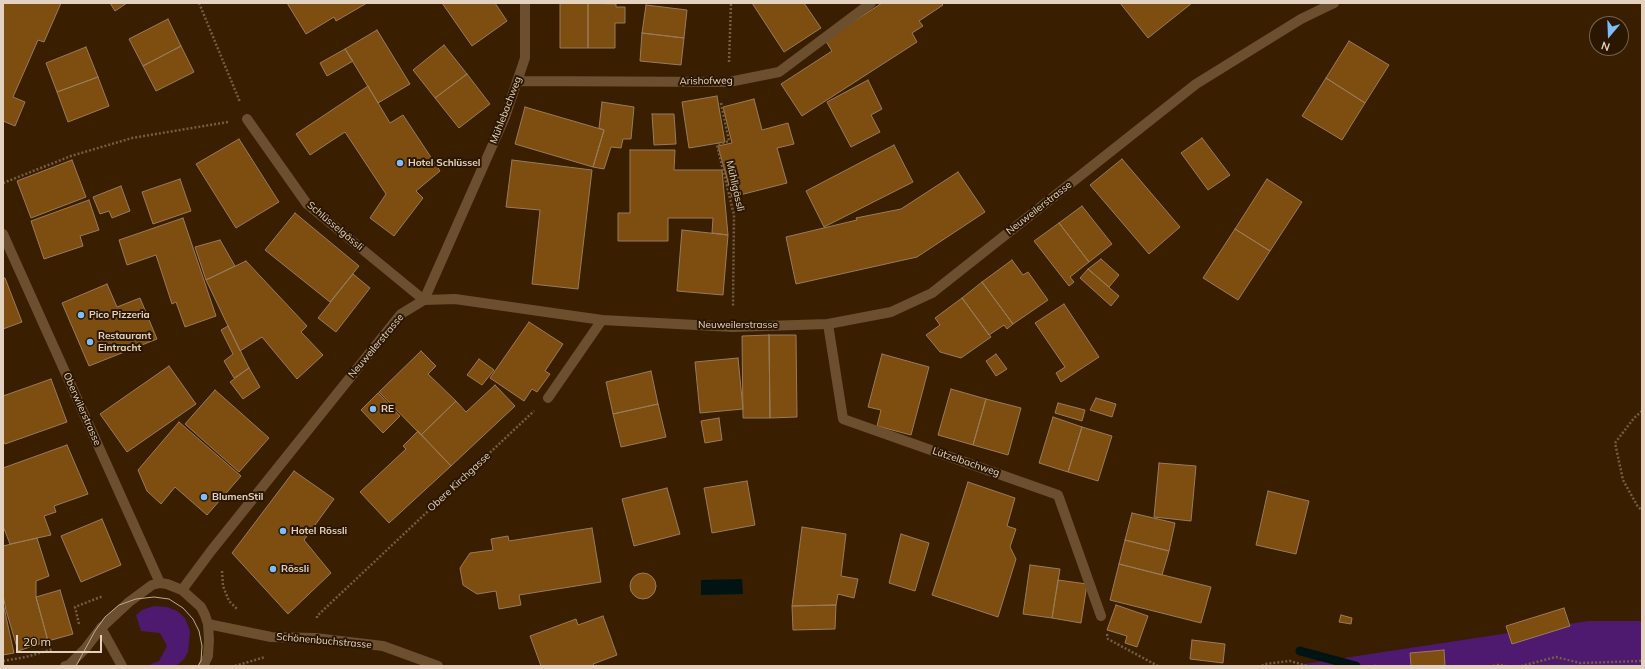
<!DOCTYPE html>
<html>
<head>
<meta charset="utf-8">
<style>
  body { margin:0 }
  #map { position:relative; width:1645px; height:669px; overflow:hidden; background:#391f00; font-family:Mulish,sans-serif }
  canvas { display:block }
  .frame { position:absolute; inset:0; border:4px solid #e4d2c1; pointer-events:none }
  .north { position:absolute; left:1589px; top:16px; width:40px; height:40px; box-sizing:border-box; background:#2b1700; border:1px solid #75624d; border-radius:50%; rotate:199deg; font-size:11px; font-weight:700; line-height:16px; text-align:center; color:#e4d2c1 }
  .north::after { content:''; display:block; margin:auto; width:14px; height:18px; background:#7ebdf9; clip-path:polygon(50% 0,100% 100%,50% 72%,0 100%) }
  .scale { position:absolute; left:16px; top:635px; width:86px; height:18px; box-sizing:border-box; border:2px solid #e4d2c1; border-top:0; padding-left:5px; font-size:12px; line-height:14px; white-space:nowrap; color:#e4d2c1; -webkit-text-stroke:3px #2b1700; paint-order:stroke }
</style>
</head>
<body>
<div id="map">
<canvas width="1645" height="669"></canvas>
<div class="frame"></div>
<div class="north">N</div>
<div class="scale">20 m</div>
</div>
<script>
const ctx = document.querySelector('canvas').getContext('2d');
ctx.lineJoin = 'round';
function fill(path, color) {
  ctx.fillStyle = color;
  ctx.fill(path, 'evenodd');
}
function toPath(rows) {
  const path = new Path2D();
  for (const r of rows) {
    if (r.length === 3) {
      path.moveTo(r[0] + r[2], r[1]);
      path.arc(r[0], r[1], r[2], 0, 2 * Math.PI);
      continue;
    }
    path.moveTo(r[0], r[1]);
    for (let i = 2; i < r.length; i += 2) path.lineTo(r[i], r[i + 1]);
  }
  return path;
}
function trace(path, color, width, dash) {
  ctx.strokeStyle = color;
  ctx.lineWidth = width;
  ctx.lineCap = dash ? 'butt' : 'round';
  ctx.setLineDash(dash || []);
  ctx.stroke(path);
}
function write(font, color, halo, rows, align = 'center') {
  ctx.font = font + ' Mulish,sans-serif';
  ctx.lineWidth = 4;
  ctx.setLineDash([]);
  ctx.textBaseline = 'middle';
  ctx.strokeStyle = halo;
  ctx.fillStyle = color;
  for (const [text, x, y, turn = 0] of rows) {
    ctx.save();
    ctx.translate(x, y);
    ctx.rotate((+turn || 0) * Math.PI / 180);
    ctx.textAlign = isNaN(turn) ? turn : align;
    if (halo) ctx.strokeText(text, 0, 0);
    ctx.fillText(text, 0, 0);
    ctx.restore();
  }
}
const green = toPath([
  [154,606,167,607,177,611,185,618,190,631,188,652,184,659,176,666,152,666,151,664,159,661,167,646,160,633,141,631,136,615,142,610],
  [1588,621,1642,621,1642,666,1291,666]
]);
const water = toPath([
  [742,579,743,594,701,595,701,580]
]);
const stream = toPath([
  [1300,651,1356,666]
]);
const building = toPath([
  [3,3,61,3,44,42,38,40,13,97,25,102,15,126,3,121,3,3],
  [110,3,127,3,115,11,110,3],
  [287,3,367,3,336,21,334,17,306,34,287,3],
  [442,3,495,3,507,21,472,46,442,3],
  [560,3,588,3,588,48,560,48,560,3],
  [588,3,616,4,616,7,625,7,625,23,615,23,615,48,588,48,588,3],
  [752,3,804,3,821,28,784,52,752,3],
  [882,3,941,3,943,5,919,21,923,26,912,33,917,42,802,116,781,84,832,51,825,40,882,3],
  [1120,3,1192,3,1148,38,1120,3],
  [646,5,687,10,684,38,642,33,646,5],
  [168,19,181,46,143,66,129,39,168,19],
  [377,30,410,84,378,103,345,49,377,30],
  [642,33,684,38,681,65,640,61,642,33],
  [1349,41,1389,65,1365,103,1326,78,1349,41],
  [444,45,467,74,435,98,413,70,444,45],
  [181,46,194,72,156,91,143,66,181,46],
  [86,47,98,77,57,92,46,63,86,47],
  [345,49,353,61,327,76,320,63,345,49],
  [467,74,490,104,459,128,435,98,467,74],
  [98,77,109,106,68,122,57,92,98,77],
  [1326,78,1365,103,1342,140,1302,116,1326,78],
  [868,80,882,109,871,115,880,132,851,147,827,102,868,80],
  [368,86,390,123,403,115,440,171,416,191,423,198,394,236,370,218,386,194,345,132,310,155,296,134,368,86],
  [717,96,725,142,689,148,682,102,717,96],
  [754,99,762,130,788,123,794,144,777,148,787,183,732,197,718,146,732,143,723,107,754,99],
  [602,102,634,107,631,139,623,139,621,148,611,147,604,169,593,167,604,130,599,128,602,102],
  [525,107,604,130,593,167,515,144,525,107],
  [652,114,674,114,676,144,654,145,652,114],
  [1202,138,1230,175,1208,190,1181,153,1202,138],
  [239,139,279,202,236,228,196,164,239,139],
  [894,145,913,182,824,227,806,191,894,145],
  [630,150,675,150,674,170,722,170,728,235,712,233,713,218,668,218,668,241,618,241,618,213,630,213,630,150],
  [1122,159,1180,227,1149,254,1090,185,1122,159],
  [72,160,86,197,31,218,17,181,72,160],
  [512,160,592,170,578,289,532,284,540,210,506,207,512,160],
  [958,172,985,212,917,257,796,284,786,237,857,220,856,218,901,209,958,172],
  [180,179,191,211,153,224,142,192,180,179],
  [1267,179,1302,202,1270,251,1235,229,1267,179],
  [121,186,130,211,112,218,109,211,100,214,93,197,121,186],
  [89,200,99,230,80,236,83,246,44,259,31,221,89,200],
  [1082,206,1112,244,1089,262,1059,223,1082,206],
  [295,213,359,266,330,302,265,250,295,213],
  [183,218,216,316,185,327,176,302,172,304,156,255,127,265,119,240,183,218],
  [1059,223,1089,262,1070,277,1074,282,1069,286,1034,241,1059,223],
  [1235,229,1270,251,1238,300,1203,278,1235,229],
  [682,230,728,235,723,295,677,291,682,230],
  [220,240,235,266,206,280,195,247,220,240],
  [1101,259,1119,275,1109,287,1088,269,1101,259],
  [1012,260,1023,275,1028,272,1048,300,1013,324,982,282,1012,260],
  [246,261,307,326,301,332,323,355,297,379,262,337,240,351,206,280,246,261],
  [1088,269,1119,296,1111,306,1080,278,1088,269],
  [353,274,370,288,336,332,318,318,353,274],
  [3,278,5,278,22,322,3,329,3,278],
  [982,282,1013,324,1007,329,1004,325,989,335,962,298,982,282],
  [107,284,117,307,140,298,157,339,89,366,62,303,107,284],
  [962,298,991,337,961,358,940,352,926,335,940,325,935,318,962,298],
  [1064,304,1099,357,1061,382,1056,373,1065,367,1035,323,1064,304],
  [529,322,563,344,545,371,550,374,537,392,532,389,524,401,490,378,529,322],
  [228,326,249,368,234,378,224,361,233,354,221,330,228,326],
  [769,335,796,335,797,417,770,418,769,335],
  [769,335,770,418,743,418,742,336,769,335],
  [421,351,436,366,428,374,456,401,421,435,379,392,421,351],
  [882,354,929,367,911,435,877,426,881,410,868,407,882,354],
  [996,354,1007,369,996,376,986,361,996,354],
  [738,358,743,409,700,413,695,362,738,358],
  [479,359,494,370,482,385,467,375,479,359],
  [169,366,196,404,127,452,100,414,169,366],
  [249,368,260,387,243,399,230,382,249,368],
  [651,371,658,404,613,414,606,382,651,371],
  [51,379,67,422,5,444,3,440,3,396,51,379],
  [495,385,515,406,451,466,421,435,456,401,466,412,495,385],
  [951,389,986,399,973,445,938,435,951,389],
  [215,390,269,438,239,472,185,424,215,390],
  [378,393,400,416,383,433,361,410,378,393],
  [1096,398,1116,404,1112,417,1090,410,1096,398],
  [986,399,1021,408,1008,455,973,445,986,399],
  [1058,403,1085,410,1082,421,1055,413,1058,403],
  [658,404,666,437,621,447,613,414,658,404],
  [1053,417,1082,427,1068,472,1039,463,1053,417],
  [719,418,722,440,705,443,701,421,719,418],
  [179,422,241,476,207,515,175,487,161,504,147,491,138,470,179,422],
  [1082,427,1112,436,1098,481,1068,472,1082,427],
  [418,431,451,466,389,523,360,492,406,449,403,446,418,431],
  [67,445,88,494,54,506,56,512,44,516,51,535,10,544,3,526,3,468,67,445],
  [1159,463,1196,466,1191,521,1154,517,1159,463],
  [294,471,334,499,304,540,331,573,288,614,232,553,294,471],
  [747,481,755,525,712,533,704,488,747,481],
  [968,482,1015,498,1007,526,1016,529,1010,547,1016,559,998,617,932,595,968,482],
  [667,488,680,534,634,546,622,499,667,488],
  [1268,491,1309,501,1296,554,1256,545,1268,491],
  [1132,513,1175,523,1169,551,1125,540,1132,513],
  [102,519,121,565,81,582,61,536,102,519],
  [802,527,846,534,841,576,858,579,854,598,838,594,836,605,792,606,802,527],
  [592,528,601,582,519,595,521,605,499,609,496,591,477,594,463,585,460,568,470,553,493,550,491,539,508,536,509,541,592,528],
  [901,534,929,543,915,591,889,583,901,534],
  [37,538,49,576,36,581,36,597,48,641,18,651,6,610,3,595,3,546,37,538],
  [1125,540,1169,551,1162,575,1119,564,1125,540],
  [1119,564,1211,587,1201,623,1110,600,1119,564],
  [1030,565,1060,569,1052,618,1023,614,1030,565],
  [643,586,13],
  [1058,580,1087,584,1081,623,1052,618,1058,580],
  [60,590,73,634,48,641,36,597,60,590],
  [3,603,14,653,3,655,3,603],
  [836,605,835,629,793,630,792,606,836,605],
  [1116,605,1148,616,1137,647,1125,643,1127,636,1107,630,1116,605],
  [1564,608,1570,626,1512,644,1506,626,1564,608],
  [1341,615,1352,618,1351,624,1339,622,1341,615],
  [603,616,617,655,593,664,594,666,541,666,530,636,576,619,578,625,603,616],
  [1192,640,1225,644,1223,663,1190,659,1192,640],
  [1444,650,1445,666,1411,666,1410,653,1444,650]
]);
const path = toPath([
  [199,3,240,102],
  [729,62,731,3],
  [721,103,729,141,717,145,734,215,733,306],
  [3,183,71,156,132,138,228,122],
  [1642,411,1634,418,1615,443,1623,480,1638,507,1642,510],
  [222,571,223,586,229,601,237,609],
  [317,618,317,616,534,411],
  [79,624,75,607,103,596],
  [1107,634,1108,639,1158,666],
  [3,661,26,657,53,649],
  [235,666,265,657],
  [1262,666,1265,664,1290,661,1307,666],
  [1374,666,1379,666],
  [1493,666,1498,665,1506,666],
  [1521,666,1556,657,1580,663,1642,661]
]);
const service = toPath([
  [247,119,307,204,424,300],
  [548,398,602,320],
  [101,628,122,666]
]);
const minor = toPath([
  [517,81,729,82,779,72,871,3],
  [424,300,505,117,525,58,525,3],
  [828,324,843,419,1058,495,1101,616]
]);
const tertiary = toPath([
  [3,234,160,583],
  [182,590,211,551,401,314,424,300,455,299,602,320,733,327,828,324,891,312,932,293,1196,84,1301,19,1334,3],
  [208,624,271,637,315,638,383,646,438,666],
  [65,666,69,665,85,649,101,628,129,602,152,585,160,583,167,584,182,590,201,607,205,615,208,624,209,640,208,656,203,666]
]);
const tram = toPath([
  [76,666,95,631,105,617,119,605,136,599,154,597,169,599,183,608,193,619,199,631,202,646,201,661,198,666]
]);
const markers = [
  [400,163,4,"#7ebdf9"],
  [81,315,4,"#7ebdf9"],
  [90,342,4,"#7ebdf9"],
  [373,409,4,"#7ebdf9"],
  [204,497,4,"#7ebdf9"],
  [283,531,4,"#7ebdf9"],
  [273,569,4,"#7ebdf9"]
];
const streetNames = [
  ["Arishofweg",706,81,-1],
  ["Mühlebachweg",506,110,-69],
  ["Mühligässli",735,186,77],
  ["Neuweilerstrasse",1039,208,-38],
  ["Schlüsselgässli",335,226,40],
  ["Neuweilerstrasse",738,325],
  ["Neuweilerstrasse",376,346,-50],
  ["Oberwilerstrasse",82,409,66],
  ["Lützelbachweg",966,462,19],
  ["Obere Kirchgasse",459,482,-43],
  ["Schönenbuchstrasse",324,641,5]
];
const poiNames = [
  ["Hotel Schlüssel",408,163],
  ["Pico Pizzeria",89,315],
  ["Restaurant",98,336],
  ["Eintracht",98,348],
  ["RE",381,409],
  ["BlumenStil",212,497],
  ["Hotel Rössli",291,531],
  ["Rössli",281,569]
];
fill(green, '#4d1a6f');
fill(water, '#001513');
trace(stream, '#001513', 9);
fill(building, '#7d4e0f');
trace(building, '#9a7b59', 1);
trace(path, '#745d43', 2.5, [2, 2]);
trace(service, '#6c4f2e', 10);
trace(minor, '#6c4f2e', 10);
trace(tertiary, '#6c4f2e', 10);
trace(tram, '#beaa96', 1);
for (const [x, y, r, color] of markers) {
  const dot = new Path2D();
  dot.arc(x, y, r, 0, 2 * Math.PI);
  ctx.fillStyle = color;
  ctx.fill(dot);
  trace(dot, '#2b1700', 1.5);
}
write('10px', '#e4d2c1', '#2b1700', streetNames);
write('bold 10px', '#e4d2c1', '#2b1700', poiNames, 'left');
</script>
</body>
</html>
